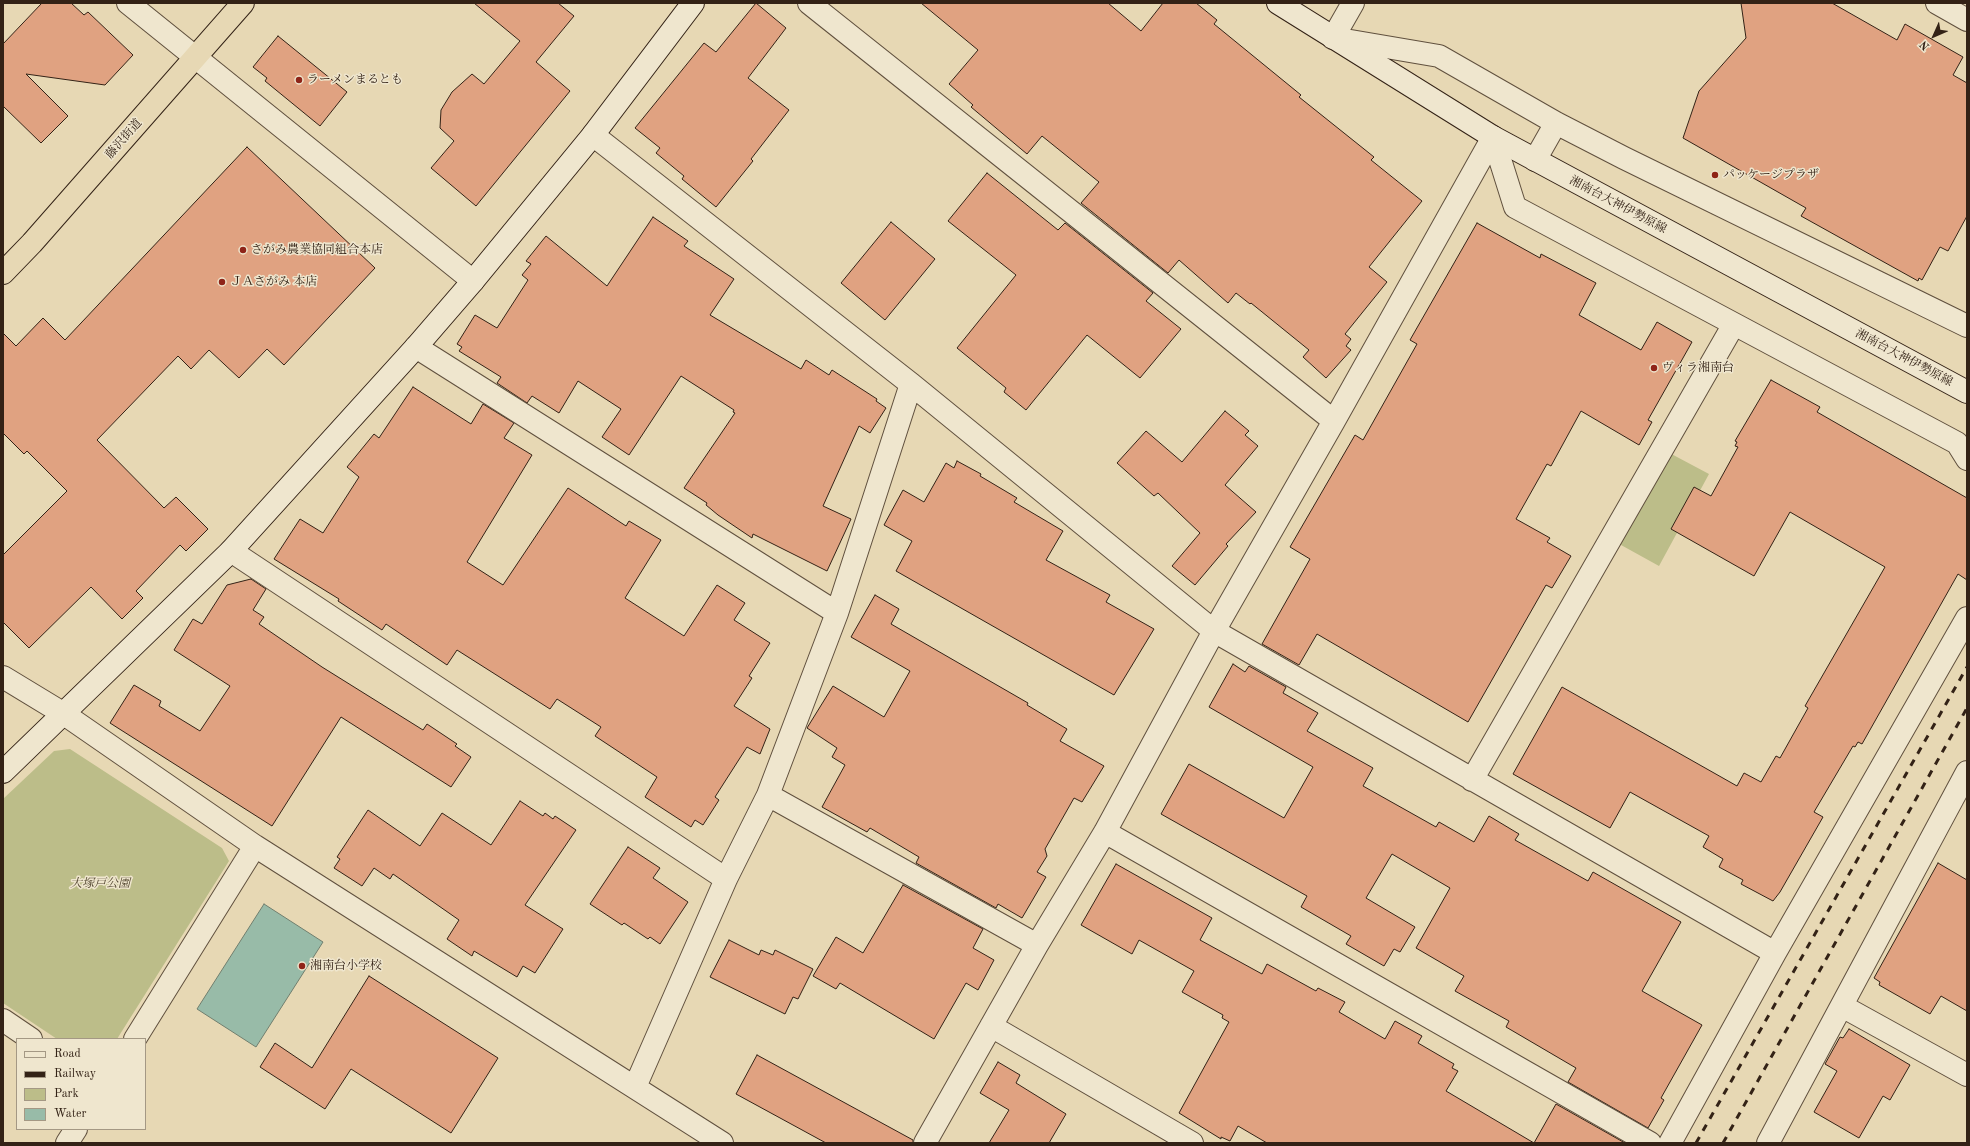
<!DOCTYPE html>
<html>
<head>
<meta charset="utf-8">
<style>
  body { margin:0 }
  #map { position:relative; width:1970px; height:1146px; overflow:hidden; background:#e7d8b4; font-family:"Old Standard TT",serif }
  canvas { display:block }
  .frame { position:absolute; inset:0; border:4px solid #332216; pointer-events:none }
  .legend { position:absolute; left:16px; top:1038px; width:130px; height:92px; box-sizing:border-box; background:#efe6ce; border:1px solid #a49884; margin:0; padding:5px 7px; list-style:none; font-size:12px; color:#332216 }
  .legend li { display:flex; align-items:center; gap:8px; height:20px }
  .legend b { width:20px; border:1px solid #a49884 }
  .north { position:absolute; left:1914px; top:16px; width:40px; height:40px; -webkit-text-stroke:3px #efe6ce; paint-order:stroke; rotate:225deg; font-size:11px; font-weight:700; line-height:16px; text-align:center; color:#332216 }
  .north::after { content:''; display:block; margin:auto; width:14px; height:18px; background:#332216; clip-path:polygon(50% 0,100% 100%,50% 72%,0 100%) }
</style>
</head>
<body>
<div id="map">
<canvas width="1970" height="1146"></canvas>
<div class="frame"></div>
<ul class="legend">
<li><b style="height:5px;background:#efe6ce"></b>Road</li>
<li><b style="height:5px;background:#332216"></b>Railway</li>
<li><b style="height:11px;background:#bcbd89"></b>Park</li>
<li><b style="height:11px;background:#98bba8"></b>Water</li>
</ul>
<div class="north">N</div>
</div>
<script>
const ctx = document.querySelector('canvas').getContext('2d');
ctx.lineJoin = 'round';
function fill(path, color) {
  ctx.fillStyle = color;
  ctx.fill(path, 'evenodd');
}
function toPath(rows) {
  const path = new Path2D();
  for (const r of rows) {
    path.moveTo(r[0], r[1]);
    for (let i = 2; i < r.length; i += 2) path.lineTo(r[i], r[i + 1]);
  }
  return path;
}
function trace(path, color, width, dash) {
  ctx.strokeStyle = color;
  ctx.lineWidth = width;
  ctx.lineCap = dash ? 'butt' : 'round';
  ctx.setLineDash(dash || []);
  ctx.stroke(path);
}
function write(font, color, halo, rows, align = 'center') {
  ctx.font = font + ' "Old Standard TT","Noto Serif JP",serif';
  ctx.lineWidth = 3;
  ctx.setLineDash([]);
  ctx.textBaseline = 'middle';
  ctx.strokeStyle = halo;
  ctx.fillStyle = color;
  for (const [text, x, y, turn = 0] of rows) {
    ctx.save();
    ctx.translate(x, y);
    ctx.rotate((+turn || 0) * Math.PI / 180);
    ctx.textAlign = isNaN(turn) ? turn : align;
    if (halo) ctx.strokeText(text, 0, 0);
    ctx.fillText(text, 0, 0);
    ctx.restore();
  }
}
const green = toPath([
  [1662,449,1709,474,1659,566,1612,540],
  [70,749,222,848,229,861,117,1039,57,1039,3,1003,3,799,54,751]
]);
const water = toPath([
  [264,904,323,942,256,1047,197,1009,264,904]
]);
const building = toPath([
  [42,3,71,3,84,15,88,12,133,55,105,85,26,74,68,116,41,143,3,106,3,44,42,3],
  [474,3,558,3,574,16,536,62,570,91,476,206,431,168,454,141,440,128,441,110,452,92,472,74,484,84,520,41,474,3],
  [756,3,786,28,748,78,789,110,751,159,753,161,716,207,682,179,684,176,656,153,660,148,635,128,704,43,716,52,756,3],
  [921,3,1108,3,1141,31,1163,3,1196,3,1217,20,1214,24,1301,95,1299,97,1374,157,1371,160,1422,201,1369,267,1387,282,1345,334,1351,339,1346,346,1351,350,1326,378,1303,357,1309,350,1251,303,1250,304,1236,293,1228,303,1179,260,1168,273,1081,203,1099,182,1042,136,1027,154,971,107,973,105,949,84,978,50,921,3],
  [1741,3,1832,3,1897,40,1905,24,1963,57,1953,75,1967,83,1967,216,1948,251,1940,247,1922,280,1919,278,1918,281,1801,216,1806,208,1683,138,1699,91,1746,38,1741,3],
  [278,36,347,92,320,126,265,81,267,78,253,67,278,36],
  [247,147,375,268,284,365,267,349,239,378,209,350,191,369,178,356,97,440,164,508,176,497,208,529,186,551,180,545,136,591,143,598,122,619,91,587,29,648,3,622,3,555,67,491,27,451,24,454,3,433,3,333,16,346,43,318,65,340,247,147],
  [987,173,1058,230,1065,223,1153,293,1146,301,1181,329,1140,378,1087,335,1026,410,1004,392,1006,388,957,348,1016,275,948,221,987,173],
  [653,217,688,241,684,246,734,279,710,315,801,369,806,360,829,375,832,370,877,399,876,401,886,408,870,433,859,426,823,506,851,519,827,571,753,534,752,538,718,515,706,505,707,503,684,488,735,413,733,412,734,410,681,376,629,455,602,437,621,409,578,381,559,413,532,396,527,403,497,383,501,377,459,351,462,347,457,344,475,315,497,328,528,280,522,275,531,264,526,261,546,236,607,286,653,217],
  [891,222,935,259,885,320,841,283,891,222],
  [1477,223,1540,258,1541,254,1596,283,1579,315,1641,350,1657,322,1692,342,1648,420,1652,422,1639,445,1581,411,1551,466,1547,464,1516,519,1550,538,1547,542,1571,556,1552,588,1546,585,1468,722,1317,634,1299,665,1262,644,1310,559,1290,547,1355,435,1363,440,1417,344,1410,340,1477,223],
  [1771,380,1820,407,1817,412,1967,498,1967,580,1958,574,1862,744,1858,742,1855,747,1853,746,1814,812,1823,817,1780,892,1773,901,1741,884,1743,880,1719,867,1723,859,1703,847,1709,836,1630,792,1610,828,1513,774,1562,687,1737,786,1744,773,1761,782,1776,756,1780,758,1808,708,1805,706,1885,567,1790,512,1754,576,1671,529,1694,487,1711,496,1738,447,1735,446,1737,442,1735,441,1771,380],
  [413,387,471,424,483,404,514,423,504,438,532,455,467,562,503,585,568,488,626,526,629,521,661,540,625,598,684,636,717,585,745,603,734,620,770,643,749,676,752,678,734,706,770,729,760,754,747,747,715,797,719,800,703,825,695,820,691,827,645,797,657,777,595,736,601,727,557,699,550,709,457,650,447,665,386,624,382,630,338,601,339,599,274,559,300,519,323,533,359,477,347,467,374,434,379,438,413,387],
  [1225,411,1249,431,1245,435,1258,446,1225,485,1256,512,1226,544,1228,546,1195,585,1172,566,1200,533,1158,493,1154,496,1117,463,1146,431,1182,462,1225,411],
  [957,461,981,474,980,476,1017,498,1014,502,1063,531,1046,560,1110,595,1106,602,1154,629,1114,695,896,571,912,541,884,525,903,490,924,502,946,463,954,468,957,461],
  [251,579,266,589,253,610,264,617,259,624,322,667,423,730,427,724,457,744,455,746,471,757,451,787,341,717,272,826,110,723,134,685,161,701,159,706,200,731,230,686,174,650,193,619,202,624,227,585,251,579],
  [875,595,899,609,891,624,1028,703,1027,705,1067,729,1060,741,1104,766,1082,802,1074,798,1045,849,1047,856,1037,872,1046,877,1022,918,998,904,996,908,916,863,919,857,870,828,867,832,822,807,845,765,832,757,837,748,807,728,833,686,884,717,910,671,851,637,875,595],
  [1233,664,1245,672,1249,666,1286,687,1283,693,1318,713,1307,731,1373,768,1363,786,1436,827,1439,822,1474,842,1489,816,1519,834,1515,840,1588,881,1593,872,1681,922,1642,991,1702,1025,1661,1098,1664,1100,1648,1128,1568,1082,1576,1068,1506,1027,1509,1021,1455,991,1464,976,1416,948,1450,888,1392,854,1366,898,1415,927,1400,952,1394,949,1384,966,1346,944,1351,936,1301,907,1307,896,1161,814,1189,764,1284,818,1313,767,1209,707,1233,664],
  [520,801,543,816,545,813,553,819,555,816,576,830,525,905,563,929,535,973,523,966,517,977,474,951,472,956,447,939,459,920,393,874,390,879,374,868,362,886,334,868,340,859,337,857,368,810,420,846,442,813,491,845,520,801],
  [628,847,660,868,653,878,688,902,660,944,650,937,648,939,624,923,622,925,590,904,628,847],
  [1938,863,1967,880,1967,1011,1941,996,1930,1014,1879,985,1880,982,1874,978,1938,863],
  [1116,864,1212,918,1200,940,1262,974,1267,964,1316,991,1318,988,1345,1002,1339,1012,1385,1039,1395,1021,1422,1036,1418,1043,1454,1064,1452,1068,1458,1071,1446,1091,1534,1143,1556,1104,1625,1143,1267,1143,1238,1126,1230,1141,1221,1137,1221,1139,1179,1113,1229,1022,1222,1018,1223,1015,1182,992,1194,971,1139,940,1132,954,1081,925,1116,864],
  [903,885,983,929,973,948,994,960,978,990,966,983,934,1039,840,983,836,989,813,976,836,937,863,953,903,885],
  [729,940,759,955,761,950,773,955,775,950,813,969,798,999,793,997,785,1014,710,977,729,940],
  [369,976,498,1058,451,1133,351,1069,325,1109,260,1067,275,1043,312,1068,369,976],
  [1849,1029,1910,1065,1890,1100,1883,1096,1859,1138,1814,1112,1837,1071,1825,1064,1840,1037,1843,1038,1849,1029],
  [757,1055,913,1140,913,1143,826,1143,736,1094,757,1055],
  [998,1062,1020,1075,1016,1083,1066,1114,1049,1143,989,1143,1009,1110,980,1093,998,1062]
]);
const street = toPath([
  [128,3,473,281],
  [809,3,1334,421],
  [1353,3,1333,38,1439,56,1556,123,1624,158,1967,326],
  [1937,3,1967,20],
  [593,135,911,384,1214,631,1775,953],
  [1493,137,1515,207,1957,443,1967,459],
  [1535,160,1556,123],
  [416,347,837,613],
  [231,551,726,879],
  [3,677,64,714,255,846,722,1143],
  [1472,780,1734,324],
  [768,795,1037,945],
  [1105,832,1650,1143],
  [1842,1006,1967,1075],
  [3,1020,31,1039],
  [991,1026,1192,1143],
  [135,1039,255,846],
  [635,1087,726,879,768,795,837,613,911,384],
  [67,1143,76,1129],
  [925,1143,1037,945,1105,832,1214,631,1334,421,1493,137],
  [1670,1143,1775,953,1967,618],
  [1768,1143,1967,772]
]);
const secondary = toPath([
  [1278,3,1493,137,1967,392],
  [3,772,231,551,416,347,473,281,593,135,693,3]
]);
const highway = toPath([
  [3,273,32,243,243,3]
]);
const rail = toPath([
  [1696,1143,1967,667],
  [1723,1143,1967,708]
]);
const markers = [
  [299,80,4,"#8f2418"],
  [1715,175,4,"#8f2418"],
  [243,250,4,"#8f2418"],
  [222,282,4,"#8f2418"],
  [1654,368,4,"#8f2418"],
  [302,966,4,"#8f2418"]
];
const poiNames = [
  ["ラーメンまるとも",307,80],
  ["パッケージプラザ",1723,175],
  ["さがみ農業協同組合本店",251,250],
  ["ＪＡさがみ 本店",230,282],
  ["ヴィラ湘南台",1662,368],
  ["湘南台小学校",310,966]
];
const streetNames = [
  ["藤沢街道",124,139,-49],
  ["湘南台大神伊勢原線",1618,205,28],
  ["湘南台大神伊勢原線",1904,358,28]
];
const parkNames = [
  ["大塚戸公園",100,884]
];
fill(green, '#bcbd89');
fill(water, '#98bba8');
trace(water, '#707e6e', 1);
fill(building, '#e0a281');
trace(building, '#332216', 1);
trace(street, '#60503e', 24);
trace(secondary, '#332216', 24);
trace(highway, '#332216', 24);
trace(street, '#efe6ce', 22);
trace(secondary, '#efe6ce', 22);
trace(highway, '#e7d8b4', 22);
trace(rail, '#332216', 3, [7, 7]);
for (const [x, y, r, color] of markers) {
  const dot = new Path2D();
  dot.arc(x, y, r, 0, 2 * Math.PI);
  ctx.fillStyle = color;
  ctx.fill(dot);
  trace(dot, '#efe6ce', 1.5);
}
write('12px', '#332216', '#efe6ce', poiNames, 'left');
write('12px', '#332216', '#efe6ce', streetNames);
write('italic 12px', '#554933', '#efe6ce', parkNames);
</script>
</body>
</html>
